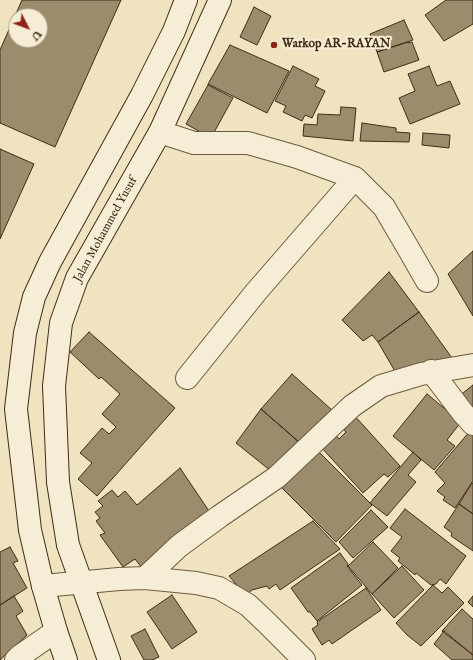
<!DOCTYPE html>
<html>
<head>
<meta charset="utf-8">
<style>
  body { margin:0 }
  #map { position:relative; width:473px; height:660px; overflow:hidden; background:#f0e4c0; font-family:"IM FELL English",serif }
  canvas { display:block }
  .north { position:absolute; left:8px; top:8px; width:40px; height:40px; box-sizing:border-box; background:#f5edd6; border:1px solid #ada089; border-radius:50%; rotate:132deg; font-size:11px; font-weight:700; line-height:16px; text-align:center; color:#412c16 }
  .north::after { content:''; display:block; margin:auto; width:14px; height:18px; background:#8f2418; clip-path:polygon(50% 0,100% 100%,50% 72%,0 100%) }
</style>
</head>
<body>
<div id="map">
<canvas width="473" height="660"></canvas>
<div class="north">U</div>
</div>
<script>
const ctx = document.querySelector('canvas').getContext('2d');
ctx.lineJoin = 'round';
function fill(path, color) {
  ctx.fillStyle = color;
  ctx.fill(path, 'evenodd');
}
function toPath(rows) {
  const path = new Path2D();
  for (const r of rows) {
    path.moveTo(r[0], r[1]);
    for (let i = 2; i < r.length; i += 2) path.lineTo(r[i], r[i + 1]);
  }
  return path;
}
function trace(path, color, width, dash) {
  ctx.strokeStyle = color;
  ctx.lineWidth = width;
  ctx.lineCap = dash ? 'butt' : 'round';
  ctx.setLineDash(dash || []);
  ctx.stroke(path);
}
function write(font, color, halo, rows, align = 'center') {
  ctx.font = font + ' "IM FELL English",serif';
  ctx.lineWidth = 4;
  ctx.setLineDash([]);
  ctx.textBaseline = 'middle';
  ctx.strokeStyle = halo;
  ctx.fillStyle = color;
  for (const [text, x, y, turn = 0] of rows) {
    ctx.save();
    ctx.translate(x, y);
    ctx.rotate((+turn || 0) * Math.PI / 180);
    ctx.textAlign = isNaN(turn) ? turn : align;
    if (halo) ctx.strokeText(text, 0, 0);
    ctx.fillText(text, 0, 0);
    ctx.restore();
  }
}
const building = toPath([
  [22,0,121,0,55,147,0,123,0,50,22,0],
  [16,16,40,16,40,40,16,40,16,16],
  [446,0,473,0,473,24,444,41,425,15,446,0],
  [254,7,271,16,257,45,240,37,254,7],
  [404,20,413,40,377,52,370,34,404,20],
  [408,42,408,43,412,42,419,60,384,72,377,52,408,42],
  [230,45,289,71,267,113,208,84,230,45],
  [293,66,319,79,315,86,325,91,312,118,305,115,302,121,283,112,286,106,275,101,293,66],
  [429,66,437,86,450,81,460,104,410,124,399,98,415,91,408,74,429,66],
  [208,85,233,98,211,138,186,124,208,85],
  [341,107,356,108,353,141,303,136,304,124,317,125,318,114,340,115,341,107],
  [362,123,396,128,396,132,410,133,409,142,360,141,362,123],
  [423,133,450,135,449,148,422,145,423,133],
  [0,149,34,164,0,239,0,149],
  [473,251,473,316,448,274,473,251],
  [389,272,419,312,378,342,372,335,363,341,342,320,389,272],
  [419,312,452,358,396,373,378,342,419,312],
  [89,332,175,408,97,496,78,479,92,463,80,453,102,428,109,434,116,427,102,414,120,394,101,377,99,379,70,352,89,332],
  [292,374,333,411,300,443,261,409,292,374],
  [473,385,473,416,458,397,473,385],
  [427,394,461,422,447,440,455,446,434,470,393,436,427,394],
  [261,409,300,443,271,471,236,443,261,409],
  [353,414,400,466,388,477,384,474,363,493,320,446,335,434,339,439,346,432,340,425,353,414],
  [471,430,473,432,473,481,455,508,443,500,445,497,437,491,445,483,435,472,471,430],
  [315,448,372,505,336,542,279,485,315,448],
  [413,452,421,460,408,475,416,482,387,516,370,503,413,452],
  [180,468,209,511,142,568,135,559,123,567,100,535,105,533,96,521,100,518,95,512,103,506,98,501,112,490,118,497,125,491,137,505,180,468],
  [472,483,473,484,473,514,459,504,472,483],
  [459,504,473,514,473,551,451,536,452,533,444,527,459,504],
  [405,509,466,556,446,584,440,579,436,584,431,585,416,573,415,575,398,561,400,558,391,551,402,537,390,528,405,509],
  [371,510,388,527,353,558,339,542,371,510],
  [313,521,340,549,280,590,276,584,269,589,267,586,252,590,247,594,242,591,229,576,313,521],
  [373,542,398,568,372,594,348,566,373,542],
  [10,547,18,561,13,563,27,588,0,605,0,552,10,547],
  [340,553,348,564,347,566,362,585,317,621,310,612,308,612,291,588,340,553],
  [402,566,424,590,394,618,372,594,402,566],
  [433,585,442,593,448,587,464,603,421,646,407,635,396,623,433,585],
  [366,588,381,610,332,644,329,640,322,645,312,629,318,625,317,622,366,588],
  [172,595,197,632,172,649,147,612,172,595],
  [14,596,23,611,16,616,27,635,0,660,0,605,14,596],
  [473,596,473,607,468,602,473,596],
  [462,609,473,619,473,655,442,631,462,609],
  [145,629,159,657,152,660,144,660,131,636,145,629],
  [444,631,473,655,473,660,452,660,434,644,444,631]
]);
const street = toPath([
  [160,132,194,143,248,143,297,157,355,178,384,207,408,248,427,281],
  [431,371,463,413,473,424],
  [187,378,256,292,355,178],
  [145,578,179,546,220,516,277,477,352,406,381,386,421,374,473,365],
  [43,586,119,579,145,578,196,583,219,588,248,605,267,623,304,660],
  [16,660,20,656,56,631]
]);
const secondary = toPath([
  [66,660,56,631,43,586,30,530,16,409,25,333,34,297,50,262,142,95,174,31,186,0],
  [109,660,68,545,58,482,54,386,61,323,77,278,160,132,220,0]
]);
const markers = [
  [274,45,4,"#8f2418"]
];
const poiNames = [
  ["Warkop AR-RAYAN",282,45]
];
const streetNames = [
  ["Jalan Mohammed Yusuf",106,230,-61]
];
fill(building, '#9c8c6e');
trace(building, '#412c16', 1);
trace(street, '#6d5a40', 24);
trace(secondary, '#412c16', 24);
trace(street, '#f5edd6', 22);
trace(secondary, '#f5edd6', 22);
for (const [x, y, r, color] of markers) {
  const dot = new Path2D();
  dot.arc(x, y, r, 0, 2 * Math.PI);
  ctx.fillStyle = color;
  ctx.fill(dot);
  trace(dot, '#f5edd6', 1.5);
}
write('bold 12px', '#412c16', '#f5edd6', poiNames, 'left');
write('12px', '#412c16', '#f5edd6', streetNames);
</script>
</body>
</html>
